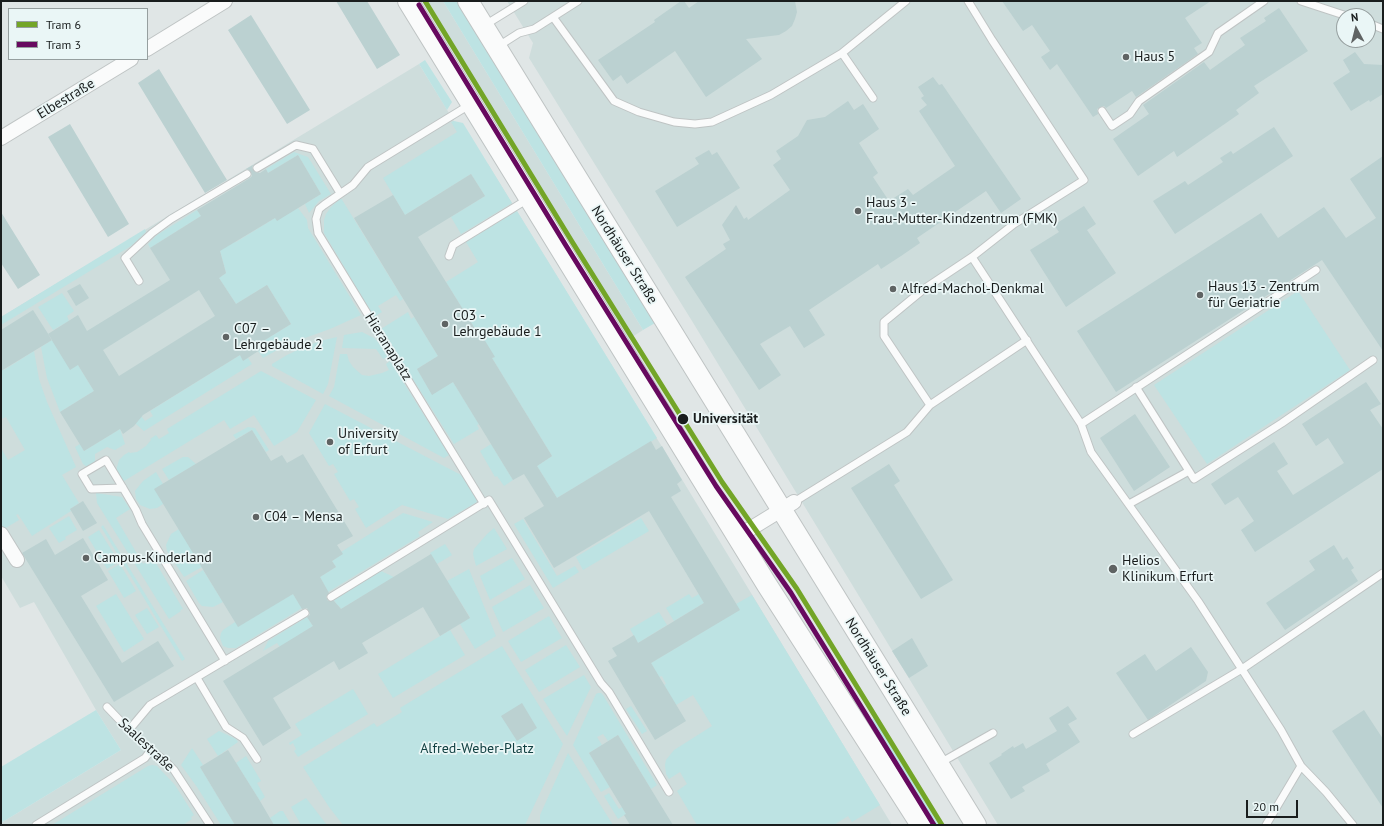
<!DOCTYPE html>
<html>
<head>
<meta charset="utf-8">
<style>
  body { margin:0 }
  #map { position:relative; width:1384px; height:826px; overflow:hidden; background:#e0e6e6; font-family:"PT Sans",sans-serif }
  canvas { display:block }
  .frame { position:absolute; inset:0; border:2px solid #191d1d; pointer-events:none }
  .legend { position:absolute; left:8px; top:8px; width:140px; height:52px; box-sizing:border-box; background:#eaf6f6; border:1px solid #969f9f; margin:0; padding:5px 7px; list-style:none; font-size:12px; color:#191d1d }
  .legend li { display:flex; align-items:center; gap:8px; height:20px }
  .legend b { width:20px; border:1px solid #969f9f }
  .north { position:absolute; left:1336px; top:8px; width:40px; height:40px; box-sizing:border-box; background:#eaf6f6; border:1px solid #969f9f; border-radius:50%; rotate:353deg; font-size:11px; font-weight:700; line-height:16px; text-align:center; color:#191d1d }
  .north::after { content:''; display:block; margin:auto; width:14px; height:18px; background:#5f6363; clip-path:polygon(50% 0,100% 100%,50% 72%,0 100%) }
  .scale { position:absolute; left:1246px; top:800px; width:52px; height:18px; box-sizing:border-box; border:2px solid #191d1d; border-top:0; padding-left:5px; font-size:12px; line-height:14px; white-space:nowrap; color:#191d1d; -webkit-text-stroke:3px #eaf6f6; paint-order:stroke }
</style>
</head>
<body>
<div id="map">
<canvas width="1384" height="826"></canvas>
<div class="frame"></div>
<ul class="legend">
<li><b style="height:5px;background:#73a527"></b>Tram 6</li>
<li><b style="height:5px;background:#67095f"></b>Tram 3</li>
</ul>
<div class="north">N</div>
<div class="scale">20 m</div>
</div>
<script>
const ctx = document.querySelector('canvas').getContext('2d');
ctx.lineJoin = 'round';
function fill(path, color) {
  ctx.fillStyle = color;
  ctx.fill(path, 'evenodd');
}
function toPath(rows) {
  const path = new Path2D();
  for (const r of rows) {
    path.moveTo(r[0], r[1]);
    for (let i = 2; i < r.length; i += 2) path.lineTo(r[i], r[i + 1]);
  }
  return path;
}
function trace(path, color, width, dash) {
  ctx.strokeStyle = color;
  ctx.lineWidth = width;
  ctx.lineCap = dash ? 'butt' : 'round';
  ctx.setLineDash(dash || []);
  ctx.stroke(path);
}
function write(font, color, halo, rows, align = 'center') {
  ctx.font = font + ' "PT Sans",sans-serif';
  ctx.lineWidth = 3.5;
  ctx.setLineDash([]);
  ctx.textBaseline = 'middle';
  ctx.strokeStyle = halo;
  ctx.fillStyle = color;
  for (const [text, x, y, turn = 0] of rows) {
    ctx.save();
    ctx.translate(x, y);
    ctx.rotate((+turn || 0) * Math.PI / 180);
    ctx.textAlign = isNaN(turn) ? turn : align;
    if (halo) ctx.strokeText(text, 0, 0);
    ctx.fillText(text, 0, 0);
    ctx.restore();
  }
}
const built = toPath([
  [422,1,443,1,643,330,629,339],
  [507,1,1383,1,1383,825,998,825,692,321,529,58,533,43],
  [1344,16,1368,16,1368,40,1344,40],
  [419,64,482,167,488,164,672,463,892,825,1,825,1,823,121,750,96,710,34,602,20,608,1,576,1,317]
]);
const green = toPath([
  [443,1,457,1,655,323,643,330],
  [425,60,452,102,447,110,419,64],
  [454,121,463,123,512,203,461,234,451,217,485,196,471,174,405,215,383,178,457,132,451,122],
  [294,152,308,157,331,194,319,201,309,213,305,204,321,194,298,155,268,173,266,169],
  [341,198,403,299,400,301,396,295,378,306,382,312,374,317,324,233,324,220,326,214,331,207],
  [298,208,307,220,308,228,361,315,330,329,288,344,263,358,258,351,263,348,260,343,291,324,267,285,236,304,219,278,226,273,218,243,236,242,275,218],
  [197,210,201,216,150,248,148,244,157,235],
  [517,211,657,438,557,498,537,466,552,456,492,358,494,357,479,331,477,332,446,282,478,262,466,242],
  [145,229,146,232,131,246,1,325,1,317],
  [1298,291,1350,370,1207,464,1154,385],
  [62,293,74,311,67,316,69,321,53,330,38,307],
  [408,312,411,319,414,317,438,356,417,369,432,394,453,382,479,424,477,425,479,429,454,444,381,329],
  [362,332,374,338,378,342,388,357,383,359,376,349,342,348,344,335],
  [337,337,328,384,323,394,272,366,272,364,287,355,302,348,320,341],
  [52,340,78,365,94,391,60,412,47,378,41,347],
  [34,351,39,379,47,402,76,467,62,475,79,503,70,509,71,511,32,536,18,514,16,515,19,520,4,529,1,525,1,448,8,460,25,450,6,417,1,419,1,365,4,370],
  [340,354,347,354,349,361,353,367,362,375,369,376,382,373,389,370,386,364,390,361,449,455,444,458,329,396,334,387],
  [240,355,243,360,248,358,252,364,144,431,136,424,134,421,141,416,145,421,153,416,150,411],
  [261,371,316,400,297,432,274,446,254,415,230,429,224,420,124,481,121,480,116,471,117,467,119,460,124,455,129,452,130,453,137,452,146,446,151,440,150,439,156,435,159,439,169,433,167,429],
  [325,404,463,476,477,500,476,501,477,502,448,519,402,505,366,528,355,509,359,507,354,499,350,501,334,474,338,472,333,464,329,466,309,433],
  [248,427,255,428,269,450,266,452,252,430,236,439,233,435],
  [120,429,125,444,115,450,107,447,95,454,95,462,87,467,83,464,75,447,80,444,84,451],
  [491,444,513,480,504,486,497,476,495,477,480,451],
  [183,457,188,457,196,464,169,480,162,469],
  [156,472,163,484,163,504,157,508,150,509,140,505,136,499,135,491,143,481],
  [96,493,122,497,130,509,116,518,143,564,153,558,183,609,180,610,181,611,169,619,97,503],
  [403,513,433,522,418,532,420,536,328,592,320,577,336,567,332,561,342,554,341,552],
  [69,516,77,530,65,537,66,539,59,543,49,528],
  [641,518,649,531,583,570,576,557],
  [523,519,557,576,575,566,579,572,553,588,514,524],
  [103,525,185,659,182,661,101,527],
  [494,528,507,549,476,566,473,554,474,549,487,534],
  [179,529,202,567,184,577,167,551,166,545,171,534],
  [99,530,119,562,107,569,88,537],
  [445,544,452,555,437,564,430,553],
  [512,558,525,579,490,600,480,576],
  [120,564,136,591,124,598,108,571],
  [469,569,496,636,475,649,460,624,470,617,447,581],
  [203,570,223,602,213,607,202,606,199,603,186,581],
  [381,571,394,577,341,609,338,605,337,605,334,600],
  [530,585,544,608,503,632,492,607],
  [116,594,144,639,124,652,96,606],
  [293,594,302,608,236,648,228,648,223,646,220,638,221,633,223,630,235,622],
  [689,594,692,598,699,594,704,603,674,621,666,608],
  [752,595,880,805,852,822,848,816,834,825,697,825,677,791,687,784,680,772,669,779,666,774,665,765,666,760,674,750,712,726,693,695,676,705,664,685,666,684,662,676,659,677,651,663,739,610,736,604],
  [147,608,159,627,147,634,135,615],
  [659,612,667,625,638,643,630,629],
  [549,616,562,638,521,662,508,641],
  [307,617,313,626,280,647,277,643,263,651,268,641],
  [450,630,465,655,393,698,378,674],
  [566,645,580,667,539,692,525,670],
  [502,646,563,744,525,825,343,825,329,807,303,767,374,723,377,727,402,712,400,708],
  [584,675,591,687,567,736,543,699],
  [353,689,368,714,298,757,294,751,296,749,293,743,290,745,289,743,302,735,295,724],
  [598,693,601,693,603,695,657,785,651,789,618,735,608,741,603,734,597,737,602,745,589,753,610,787,601,792,573,745,596,694],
  [631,706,647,731,642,734,626,709],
  [96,710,121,750,1,823,1,767],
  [874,718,939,825,929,825,864,725],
  [219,731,236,739,238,742,218,756,207,739],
  [192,748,203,765,200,767,235,825,221,825,197,787,181,765],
  [568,753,613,825,540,825,540,815],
  [246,756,261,781,257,783,265,797,260,801,236,763],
  [152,765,157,766,175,785,194,815,191,817,192,819,183,825,52,825,148,766],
  [609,793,619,809,622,807,626,814,618,819,604,796],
  [306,798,327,825,301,825,291,807],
  [280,811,283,811,291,825,274,825,270,818]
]);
const building = toPath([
  [336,1,367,1,400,55,377,69],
  [681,1,684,1,689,8,699,1,795,1,797,12,795,19,792,26,786,31,779,35,746,39,762,59,706,97,675,51,627,84,621,75,613,81,598,60,655,22,654,20],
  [1002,1,1211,1,1185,18,1202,43,1194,48,1198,54,1136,97,1132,91,1106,108,1104,106,1100,107,1097,109,1098,114,1093,117,1057,64,1050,70,1041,57,1050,51,1032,25,1023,31],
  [1279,8,1308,51,1254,86,1259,93,1236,110,1239,114,1177,157,1174,151,1138,176,1113,139,1149,114,1143,105,1204,62,1210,70,1245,45,1240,38,1266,21,1264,18],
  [251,15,310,110,287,124,228,30],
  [1355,52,1364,64,1383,65,1383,94,1370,102,1369,100,1351,111,1333,83,1350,72,1343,60],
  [159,69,227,180,205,193,138,83],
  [933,77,939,85,942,84,1021,199,1001,213,986,191,917,238,920,243,901,256,881,269,878,264,809,310,825,335,804,348,790,326,760,344,781,375,759,390,685,277,726,249,723,244,730,240,722,225,736,205,744,219,747,217,748,220,790,190,773,165,781,159,776,151,798,136,807,120,825,117,848,101,854,110,863,104,879,129,859,143,878,173,873,177,889,201,908,189,913,195,955,166,919,111,927,105,921,98,924,96,918,87],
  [70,124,129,224,108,237,48,137],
  [1274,127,1293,156,1175,234,1153,201,1185,181,1188,185,1223,162,1220,158,1231,151,1233,154],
  [709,150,712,155,717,152,740,188,677,227,655,191,699,164,695,158],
  [298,155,321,194,277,221,275,218,220,251,226,273,219,278,236,304,267,285,291,324,260,343,263,348,243,361,240,355,143,415,134,426,123,434,120,429,84,451,60,412,94,391,78,365,70,370,48,334,78,315,87,331,170,280,150,248,201,216,197,210,250,178,252,176,251,172,249,170,246,169,253,165,252,168,255,172,260,173,266,169,268,173],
  [199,290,215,316,119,376,103,350],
  [1383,156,1383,351,1322,260,1116,392,1077,331,1261,213,1278,238,1324,207,1346,238,1376,218,1350,179],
  [471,174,485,196,418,237,477,332,479,331,495,357,492,358,552,456,537,466,557,498,651,441,656,450,662,446,682,480,677,484,681,491,671,497,740,610,651,663,686,721,655,740,608,661,617,656,612,648,623,642,634,635,638,643,704,603,649,511,554,568,524,518,544,506,524,474,513,480,453,382,432,395,417,369,438,356,354,218,393,195,405,215],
  [1084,206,1096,224,1087,230,1116,273,1066,307,1030,250,1059,232,1054,225],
  [1,212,40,275,18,289,1,263],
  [80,284,89,298,76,306,67,291],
  [33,310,52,340,1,371,1,330],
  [1366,382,1381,404,1370,410,1383,429,1383,469,1255,552,1241,530,1254,521,1238,497,1225,505,1211,484,1274,442,1288,464,1277,471,1293,495,1344,463,1328,438,1316,446,1302,424],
  [1135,414,1170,467,1134,491,1100,438],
  [252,430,271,461,282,455,287,463,303,454,353,536,337,545,343,554,332,561,336,567,320,577,329,593,326,597,328,601,334,601,341,609,431,554,470,618,440,636,423,607,362,643,368,653,339,670,334,661,273,698,291,728,263,746,223,681,313,626,307,617,310,615,309,611,307,608,302,609,293,594,238,627,154,489],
  [889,464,900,481,894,485,953,580,921,599,851,488],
  [83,501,97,523,83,531,70,509],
  [83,538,108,580,81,596,122,663,158,641,174,666,114,702,22,553,46,539,55,555],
  [1334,545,1343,560,1347,557,1354,568,1351,570,1358,581,1285,630,1266,603,1315,570,1309,561],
  [912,638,928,666,909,678,892,651],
  [1191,647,1208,672,1206,681,1148,720,1116,673,1145,654,1156,671],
  [522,703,537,728,517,741,501,716],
  [1068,706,1077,719,1068,724,1080,742,1046,764,1050,771,1022,787,1025,791,1011,799,989,763,1002,755,1001,754,1013,746,1014,748,1023,743,1026,749,1057,731,1049,718],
  [1364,710,1383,739,1383,808,1332,731],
  [618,735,657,799,673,825,630,825,624,815,626,814,589,753],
  [228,750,260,801,274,825,235,825,200,767]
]);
const service = toPath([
  [1301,1,1347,16],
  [553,17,614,101,639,112,674,122,695,124,712,122,771,95,842,53,906,1],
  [1368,23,1383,29],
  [485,25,524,1],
  [497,47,519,33,534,29,578,1],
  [842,53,873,98],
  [471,104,368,167,353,185,324,205,319,209,316,219,318,233,484,504],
  [1102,111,1112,126,1130,114,1139,101,1209,52,1218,33,1264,1],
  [257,168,296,145,313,149,340,193],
  [449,256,453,245,528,199],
  [972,257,1081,424,1091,452,1198,601,1281,730,1301,766,1326,792,1353,825],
  [139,281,125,258,152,233,171,219,247,174],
  [1136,387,1189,471],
  [930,405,884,336,884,322,924,289,972,257,1014,224,1084,180,992,40,968,1],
  [1081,424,1316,270],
  [123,488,91,489,82,474,106,460,123,488,136,510,142,524,225,661],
  [794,502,907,432,930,405,1027,340],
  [1129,504,1189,471,1194,479,1282,423,1373,360],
  [331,597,489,500,601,683,609,692,669,792],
  [197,678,226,727,243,738,257,759],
  [107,707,129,730,151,750,163,759,174,770,210,825],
  [129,730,150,705,305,613],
  [1133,734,1242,669,1383,573],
  [940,763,993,733],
  [36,825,145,758,151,750],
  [1266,825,1301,766]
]);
const minor = toPath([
  [147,49,225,1],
  [1,138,131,59],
  [1,534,17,560],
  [737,537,794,502]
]);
const secondary = toPath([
  [408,1,767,585,921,825],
  [468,1,976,825]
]);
const tram1 = toPath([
  [425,1,571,240,722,482,797,589,942,825]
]);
const tram2 = toPath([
  [419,5,565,244,716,486,791,593,934,825]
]);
const markers = [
  [1126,57,4,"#5f6363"],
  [858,211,4,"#5f6363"],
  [893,289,4,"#5f6363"],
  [1200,295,4,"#5f6363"],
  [445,324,4,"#5f6363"],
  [226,337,4,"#5f6363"],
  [683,419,6,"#191d1d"],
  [330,442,4,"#5f6363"],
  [256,517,4,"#5f6363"],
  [86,558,4,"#5f6363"],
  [1113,569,5,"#5f6363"]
];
const poiNames = [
  ["Haus 5",1134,57],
  ["Haus 3 -",866,203],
  ["Frau-Mutter-Kindzentrum (FMK)",866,219],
  ["Haus 13 - Zentrum",1208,287],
  ["für Geriatrie",1208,303],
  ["Alfred-Machol-Denkmal",901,289],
  ["C03 -",453,316],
  ["Lehrgebäude 1",453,332],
  ["C07 –",234,329],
  ["Lehrgebäude 2",234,345],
  ["University",338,434],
  ["of Erfurt",338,450],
  ["C04 – Mensa",264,517],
  ["Campus-Kinderland",94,558],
  ["Helios",1122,561],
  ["Klinikum Erfurt",1122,577]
];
const streetNames = [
  ["Elbestraße",66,99,-31],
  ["Nordhäuser Straße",624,255,58],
  ["Hieranaplatz",388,347,58],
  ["Nordhäuser Straße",878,667,58],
  ["Saalestraße",146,745,43]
];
const stopNames = [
  ["Universität",693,419]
];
const parkNames = [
  ["Alfred-Weber-Platz",477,749]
];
fill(built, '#cedddc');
fill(green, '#bde3e3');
fill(building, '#bbd1d1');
trace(service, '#bfc4c4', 9);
trace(minor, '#bfc4c4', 16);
trace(secondary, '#bfc4c4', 22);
trace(service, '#fafbfb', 7);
trace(minor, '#fafbfb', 14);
trace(secondary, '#fafbfb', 20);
trace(tram1, '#73a527', 5);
trace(tram2, '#67095f', 5);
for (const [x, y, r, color] of markers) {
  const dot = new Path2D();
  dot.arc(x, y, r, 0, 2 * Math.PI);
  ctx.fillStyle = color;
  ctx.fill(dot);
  trace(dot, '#eaf6f6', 1.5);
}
write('14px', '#191d1d', '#eaf6f6', poiNames, 'left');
write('14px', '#191d1d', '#eaf6f6', streetNames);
write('bold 14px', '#191d1d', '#eaf6f6', stopNames, 'left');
write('14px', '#124142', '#eaf6f6', parkNames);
</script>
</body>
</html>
